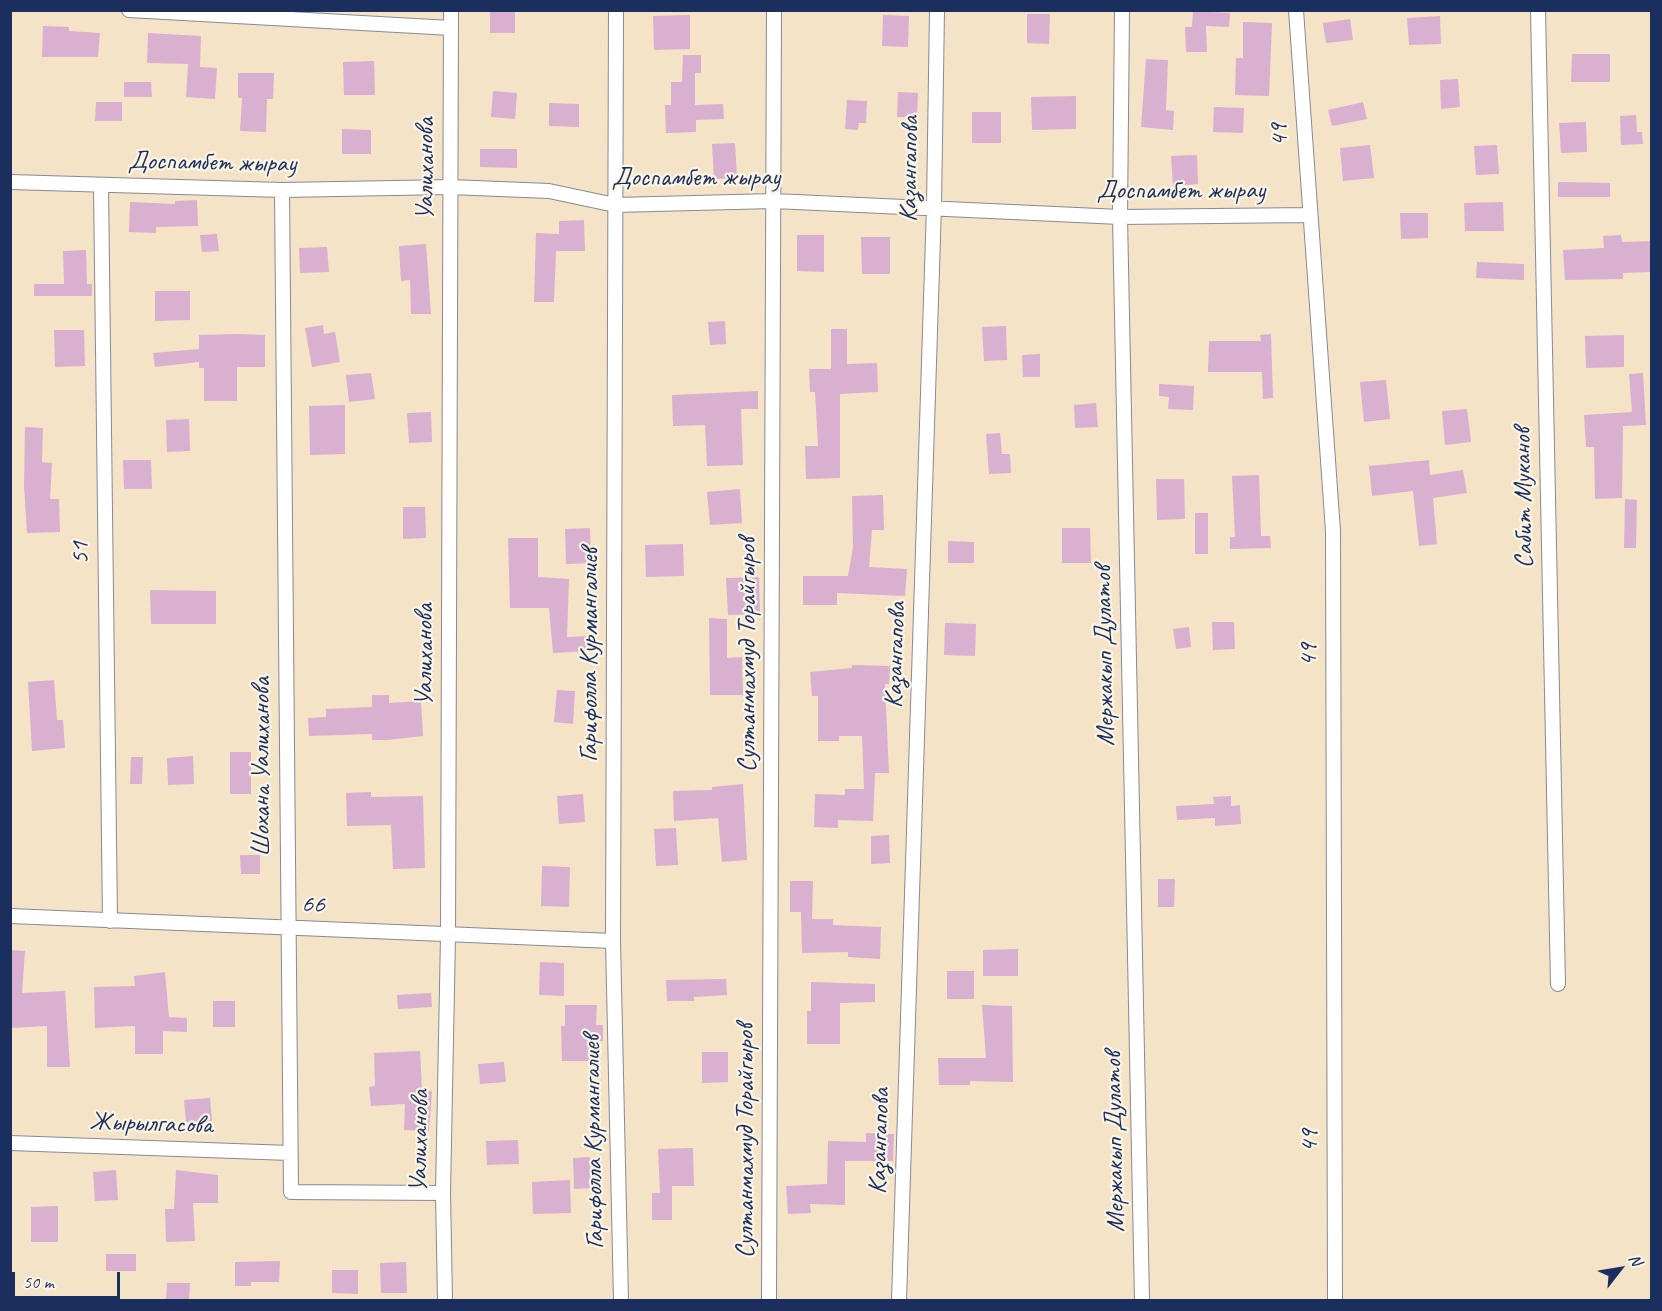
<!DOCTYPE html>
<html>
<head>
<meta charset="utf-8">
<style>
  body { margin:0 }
  #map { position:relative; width:1662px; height:1311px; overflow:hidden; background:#f5e3c8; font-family:Caveat,sans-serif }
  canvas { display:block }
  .frame { position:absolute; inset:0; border:12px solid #1b2f5e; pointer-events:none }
  .north { position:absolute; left:1590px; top:1239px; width:60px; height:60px; -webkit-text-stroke:4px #fcf5e5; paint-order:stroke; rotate:59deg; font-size:16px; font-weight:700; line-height:24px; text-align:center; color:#1b2f5e }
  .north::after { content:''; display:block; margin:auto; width:21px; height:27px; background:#1b2f5e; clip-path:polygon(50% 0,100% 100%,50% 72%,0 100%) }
  .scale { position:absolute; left:12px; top:1272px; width:108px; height:27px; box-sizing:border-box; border:3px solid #1b2f5e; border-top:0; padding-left:8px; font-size:18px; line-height:21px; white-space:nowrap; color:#1b2f5e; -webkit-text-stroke:4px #fcf5e5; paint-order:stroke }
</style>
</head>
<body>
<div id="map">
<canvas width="1662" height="1311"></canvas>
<div class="frame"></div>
<div class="north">N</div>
<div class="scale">50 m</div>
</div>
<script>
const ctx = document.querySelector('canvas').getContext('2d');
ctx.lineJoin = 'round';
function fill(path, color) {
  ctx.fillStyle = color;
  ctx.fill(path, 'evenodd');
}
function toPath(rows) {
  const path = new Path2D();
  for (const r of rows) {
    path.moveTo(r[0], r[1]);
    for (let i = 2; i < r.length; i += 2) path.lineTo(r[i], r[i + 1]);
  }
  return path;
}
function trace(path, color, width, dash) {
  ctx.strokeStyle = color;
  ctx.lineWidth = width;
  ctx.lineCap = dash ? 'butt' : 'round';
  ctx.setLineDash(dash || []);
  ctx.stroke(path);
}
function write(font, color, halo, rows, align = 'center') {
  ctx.font = font + ' Caveat,sans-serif';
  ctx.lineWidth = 4.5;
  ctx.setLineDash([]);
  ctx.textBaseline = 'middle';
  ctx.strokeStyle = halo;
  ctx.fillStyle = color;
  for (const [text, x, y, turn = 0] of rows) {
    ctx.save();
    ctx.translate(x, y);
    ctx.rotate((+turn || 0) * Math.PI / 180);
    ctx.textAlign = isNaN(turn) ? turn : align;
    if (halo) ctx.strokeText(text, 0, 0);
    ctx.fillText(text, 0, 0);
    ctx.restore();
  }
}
const building = toPath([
  [490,10,515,10,515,33,490,33],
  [1193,11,1230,13,1229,27,1206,26,1207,52,1186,52,1185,27,1192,27],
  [1027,14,1050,14,1049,44,1027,43],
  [690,15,690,49,654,50,653,16],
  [883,15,909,16,908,47,882,46],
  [1440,16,1441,44,1409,45,1407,18],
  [1350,19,1353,40,1326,43,1323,23],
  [1243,22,1272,23,1269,96,1235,95,1236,58,1243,58],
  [43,26,69,27,69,31,100,33,98,57,42,57],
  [148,33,201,36,200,67,217,68,215,99,186,97,188,64,147,63],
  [1572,54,1610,54,1610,82,1571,82],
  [683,55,701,55,701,73,695,73,695,105,723,104,724,119,696,120,696,132,666,133,665,105,671,105,671,82,682,82],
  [1146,59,1168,60,1166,110,1174,111,1173,130,1141,127],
  [374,61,375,95,344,95,343,62],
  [238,73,274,73,273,99,267,99,266,132,240,131,242,98,238,98],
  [1458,79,1460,107,1441,109,1440,80],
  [124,82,151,82,152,97,124,97],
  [493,91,517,93,515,119,491,117],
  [898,92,918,93,917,117,897,117],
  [1076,96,1076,129,1032,130,1031,97],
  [847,100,867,101,866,123,859,123,858,130,845,129],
  [96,102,122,102,122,121,95,121],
  [1363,102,1367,119,1332,126,1328,110],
  [549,103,579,104,579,127,549,126],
  [1214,107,1244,108,1243,133,1213,132],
  [972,112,1001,112,1001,143,972,143],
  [1636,115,1637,132,1642,132,1643,144,1621,145,1620,116],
  [1586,122,1587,152,1561,153,1559,123],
  [342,129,371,130,371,154,342,154],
  [735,143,737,178,714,179,712,144],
  [1370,145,1374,178,1343,181,1340,148],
  [1497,145,1499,174,1476,175,1474,146],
  [480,149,517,149,517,168,480,167],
  [1197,155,1198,184,1173,186,1171,156],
  [1558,182,1610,183,1610,197,1558,197],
  [197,200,198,226,156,227,156,233,129,232,130,202,175,204,175,201],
  [1503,202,1504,231,1465,231,1464,203],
  [1400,213,1428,213,1428,238,1401,239],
  [584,220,585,251,556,251,554,302,534,302,536,233,559,234,559,221],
  [217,234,219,251,202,252,200,235],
  [797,235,824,235,824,272,797,271],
  [1621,235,1622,242,1652,241,1652,272,1623,273,1623,279,1565,280,1563,250,1604,248,1603,236],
  [861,237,890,237,890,274,862,274],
  [426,244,431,314,411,314,410,280,401,281,399,246],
  [327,247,329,272,300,273,299,248],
  [86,250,87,284,92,284,92,296,34,296,34,284,64,284,63,251],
  [1477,262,1524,264,1524,280,1476,278],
  [155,291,190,291,190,320,155,321],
  [725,321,726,344,710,345,708,322],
  [323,325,324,334,335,332,340,362,312,367,305,328],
  [1006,326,1007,360,984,361,982,327],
  [831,329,847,329,847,364,877,363,878,392,840,394,840,478,806,479,805,446,818,446,815,392,810,392,809,369,831,369],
  [54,330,84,330,85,366,55,367],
  [236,334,265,335,265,367,237,367,237,401,204,401,204,368,199,368,199,362,155,367,153,353,199,349,199,335],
  [1271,334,1273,398,1263,399,1262,372,1208,372,1209,341,1261,341,1260,335],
  [1624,335,1624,367,1586,368,1585,336],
  [1040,354,1040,377,1023,377,1022,355],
  [371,373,375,399,349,402,346,375],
  [1643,373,1646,425,1623,426,1622,498,1595,499,1594,447,1586,447,1584,415,1632,412,1629,374],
  [1386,380,1390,419,1364,422,1360,382],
  [1159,384,1194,386,1193,410,1168,409,1169,397,1159,396],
  [758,391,758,409,741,409,743,465,707,466,705,425,673,426,672,395],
  [1096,403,1098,427,1075,428,1074,405],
  [345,405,345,454,310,455,309,406],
  [1467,409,1471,442,1445,445,1442,411],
  [431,412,432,442,409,443,407,413],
  [189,419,190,451,167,452,166,420],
  [25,427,43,428,42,462,52,463,50,499,59,499,60,532,27,533,24,486],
  [1000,433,1002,454,1010,454,1011,473,989,474,986,434],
  [123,460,151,460,152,489,124,489],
  [1429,460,1430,475,1463,470,1467,493,1433,498,1437,544,1419,546,1413,491,1372,496,1369,466],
  [1259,475,1261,536,1270,536,1271,548,1230,549,1230,537,1235,537,1232,476],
  [1156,479,1184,479,1185,519,1157,520],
  [740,489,742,523,710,525,707,492],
  [883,495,884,530,872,530,869,567,907,569,905,596,837,593,837,605,803,605,803,576,848,576,853,547,852,496],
  [1625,499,1637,500,1636,548,1624,548],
  [403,507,425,507,426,538,403,539],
  [1195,513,1208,513,1208,554,1195,554],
  [590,528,591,563,566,564,565,529],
  [1062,528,1090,528,1091,563,1062,563],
  [508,538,538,538,538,577,569,579,567,637,590,636,591,651,553,653,549,608,510,608],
  [948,541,974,542,974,563,948,563],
  [683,544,684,576,646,577,645,545],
  [759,577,760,614,728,615,726,578],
  [150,590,216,591,216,624,151,624],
  [709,618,727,619,727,658,742,657,743,695,710,695],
  [1212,622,1234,622,1235,649,1213,650],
  [945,623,976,624,975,656,944,655],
  [1189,627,1191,647,1176,649,1173,629],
  [852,665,890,666,889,684,885,684,889,773,875,773,873,821,838,820,838,828,814,827,815,794,845,795,845,789,864,789,862,736,839,736,839,741,818,741,818,696,812,696,810,672,852,668],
  [54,680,57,720,63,720,65,748,32,751,28,682],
  [557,690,575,691,573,724,554,722],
  [372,695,389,695,389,703,421,701,423,736,388,740,372,740,372,734,309,736,308,718,326,717,326,709,372,707],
  [230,752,251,752,251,794,230,794],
  [193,756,194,784,168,785,167,758],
  [131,757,143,757,142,784,130,784],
  [743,784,747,860,722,862,718,818,674,821,673,791,712,790,712,787],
  [371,792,371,797,423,796,425,868,393,869,391,825,347,826,346,793],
  [583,794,585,822,559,824,557,796],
  [1231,796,1231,806,1240,805,1241,824,1215,826,1215,818,1177,820,1176,806,1214,804,1213,797],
  [676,828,678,865,656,866,654,829],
  [889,835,890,863,871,864,871,836],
  [240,855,260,855,260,874,241,874],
  [542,866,570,867,569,907,541,906],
  [1158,879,1175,879,1174,907,1158,907],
  [790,881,813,881,812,919,833,919,833,925,881,927,880,959,848,957,848,952,802,953,801,912,790,912],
  [1018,949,1018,976,983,976,983,950],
  [10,950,25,951,22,993,65,991,70,1067,47,1067,47,1026,10,1028],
  [540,962,564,963,564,996,539,995],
  [947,971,974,971,974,999,947,999],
  [165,972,169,1017,187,1018,187,1032,163,1031,163,1054,135,1054,135,1026,95,1028,94,987,135,986,134,976],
  [726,979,727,995,694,997,694,1001,667,1001,666,980],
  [811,982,875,984,875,1002,840,1003,840,1044,807,1044,807,1011,811,1011],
  [431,993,432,1007,398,1009,397,995],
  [213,1001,235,1001,235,1027,213,1027],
  [565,1005,597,1005,596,1025,603,1025,603,1041,589,1041,589,1061,562,1061,561,1026,565,1026],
  [982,1005,1012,1006,1013,1082,970,1081,970,1085,939,1085,938,1058,986,1058],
  [420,1051,422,1090,432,1091,429,1131,404,1130,405,1104,371,1106,369,1087,375,1086,374,1053],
  [702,1052,728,1052,728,1082,702,1083],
  [504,1062,506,1082,480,1084,478,1064],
  [210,1098,212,1121,186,1122,184,1100],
  [866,1133,894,1134,893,1161,845,1161,845,1205,810,1204,811,1213,788,1214,786,1186,827,1184,828,1141,866,1142],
  [518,1140,519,1164,487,1165,486,1141],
  [693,1148,694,1186,672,1186,672,1220,652,1220,652,1193,660,1193,658,1149],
  [590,1157,591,1188,574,1189,573,1158],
  [116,1170,118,1200,95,1201,93,1172],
  [176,1170,218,1175,218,1203,193,1203,195,1241,166,1242,165,1209,174,1209],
  [570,1180,571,1213,533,1214,532,1182],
  [58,1206,58,1242,31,1242,31,1207],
  [106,1254,136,1254,136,1271,106,1271],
  [280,1261,279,1282,251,1282,251,1286,235,1286,235,1262],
  [406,1262,407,1293,381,1293,380,1263],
  [332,1270,358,1270,358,1294,332,1293],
  [167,1283,190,1283,189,1300,166,1300]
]);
const minor = toPath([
  [129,10,451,28],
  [616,10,613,941,621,1300],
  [1122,10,1120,217,1142,1300],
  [1296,10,1333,531,1335,1300],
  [1538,10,1558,984],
  [10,182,282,190,450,187,549,191,615,205,774,201,1120,217,1310,215],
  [101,185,110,921],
  [282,190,291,1192,443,1193],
  [10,916,613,941],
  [10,1143,290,1153],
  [445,1300,443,1193,448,936,451,10],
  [769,1300,774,10],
  [899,1300,934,206,937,10]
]);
const streetNames = [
  ["49",1280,135,-94],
  ["Доспамбет жырау",212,163,1],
  ["Уалиханова",426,169,-90],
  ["Казангапова",910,169,-89],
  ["Доспамбет жырау",696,178],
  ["Доспамбет жырау",1181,191],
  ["Сабит Муканов",1524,498,-91],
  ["51",81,553,-91],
  ["Уалиханова",425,655,-90],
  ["Гарифолла Курмангалиев",590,655,-90],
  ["Султанмахмуд Торайгыров",748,655,-90],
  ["Казангапова",896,655,-88],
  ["49",1309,655,-90],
  ["Мержакып Дулатов",1105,656,-91],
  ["Шохана Уалиханова",262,767,-90],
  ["66",313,905,3],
  ["Жырылгасова",151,1124,2],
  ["Уалиханова",420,1141,-89],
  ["Султанмахмуд Торайгыров",746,1141,-90],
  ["Казангапова",880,1141,-88],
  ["49",1310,1141,-90],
  ["Гарифолла Курмангалиев",594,1142,-91],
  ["Мержакып Дулатов",1115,1142,-91]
];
fill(building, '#d9b0cf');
trace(minor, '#888993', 16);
trace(minor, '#fff', 14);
write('26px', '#1b2f5e', '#fcf5e5', streetNames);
</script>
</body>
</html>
